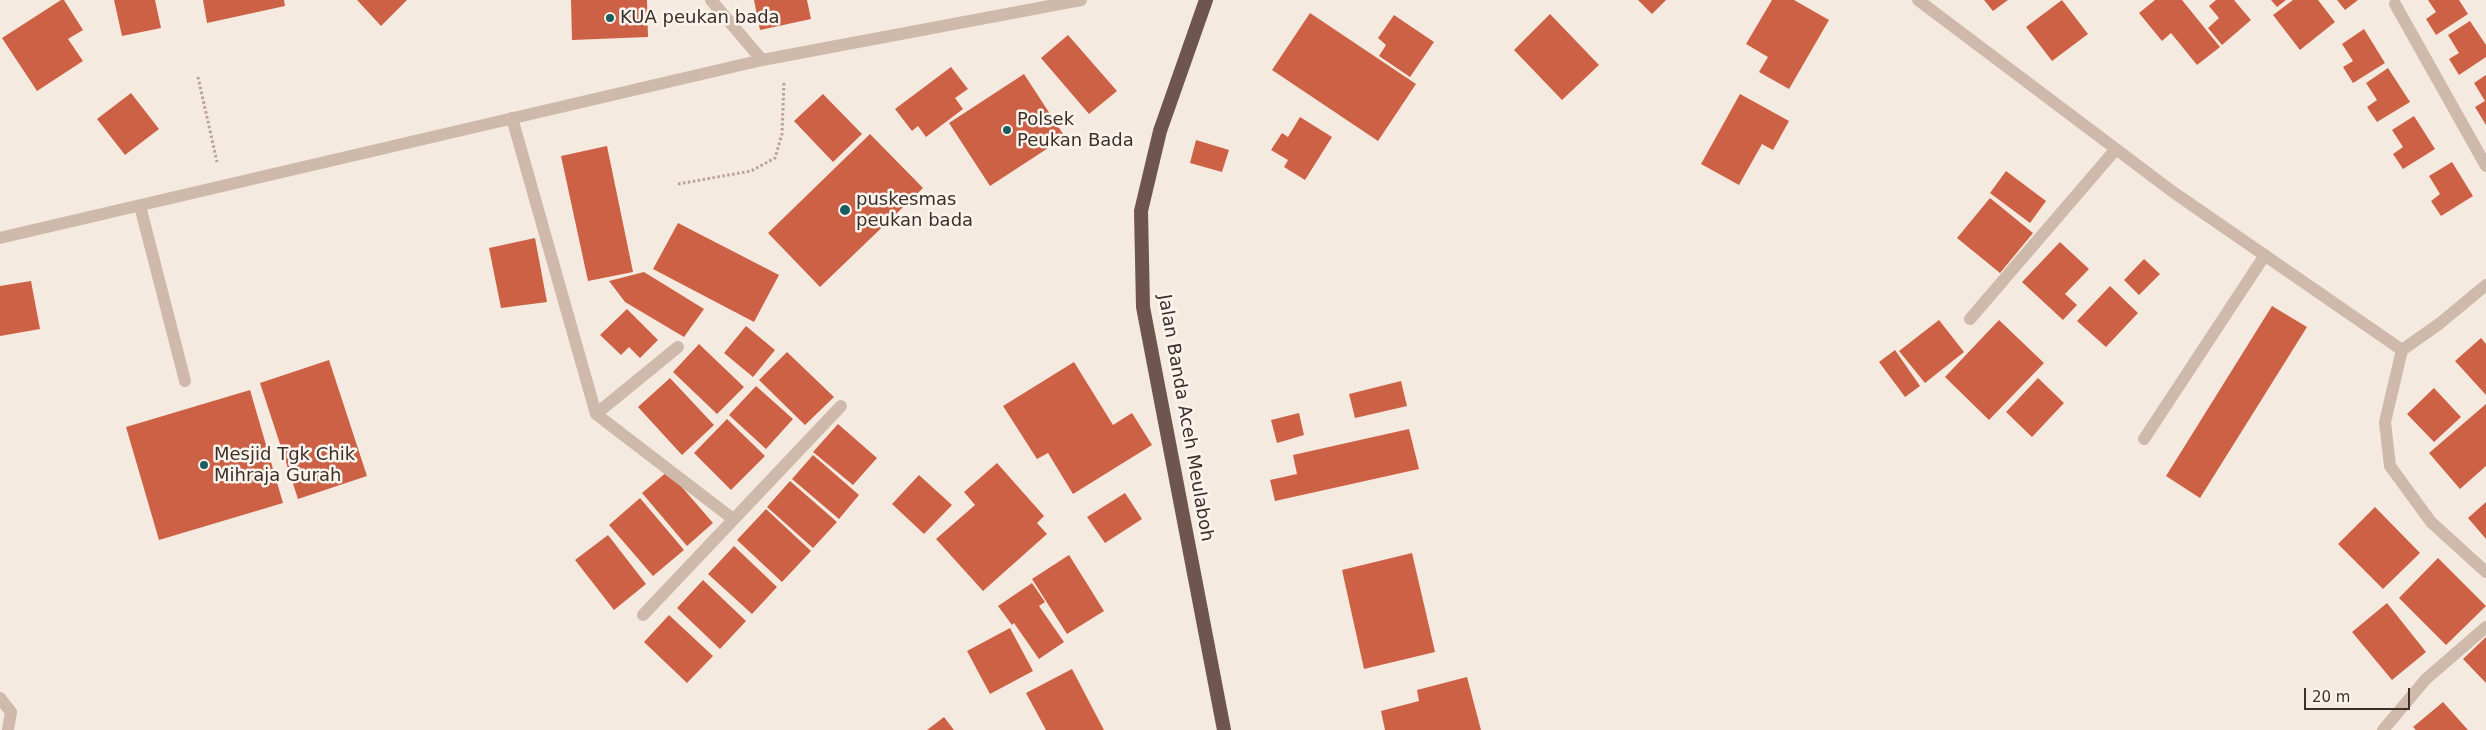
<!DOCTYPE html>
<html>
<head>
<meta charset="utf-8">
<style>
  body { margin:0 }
  #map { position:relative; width:2486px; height:730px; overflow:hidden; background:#f5eae0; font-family:"DejaVu Sans",sans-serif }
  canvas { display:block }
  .scale { position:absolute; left:2304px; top:688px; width:106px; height:22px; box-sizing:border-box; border:2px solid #3b2f2a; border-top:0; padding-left:6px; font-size:15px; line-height:18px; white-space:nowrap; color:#3b2f2a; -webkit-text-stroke:4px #fbf4ed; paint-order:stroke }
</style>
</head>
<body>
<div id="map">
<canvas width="2486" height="730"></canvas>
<div class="scale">20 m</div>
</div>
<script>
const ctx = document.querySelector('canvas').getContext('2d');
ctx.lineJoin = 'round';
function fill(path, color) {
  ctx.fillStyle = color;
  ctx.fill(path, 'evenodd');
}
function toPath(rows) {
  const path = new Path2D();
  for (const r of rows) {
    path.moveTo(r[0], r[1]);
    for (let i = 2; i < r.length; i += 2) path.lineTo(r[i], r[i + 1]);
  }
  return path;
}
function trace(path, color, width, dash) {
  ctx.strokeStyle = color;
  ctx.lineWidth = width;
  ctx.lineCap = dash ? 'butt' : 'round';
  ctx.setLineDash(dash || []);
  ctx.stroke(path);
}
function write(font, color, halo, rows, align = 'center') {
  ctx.font = font + ' "DejaVu Sans",sans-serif';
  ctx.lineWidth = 5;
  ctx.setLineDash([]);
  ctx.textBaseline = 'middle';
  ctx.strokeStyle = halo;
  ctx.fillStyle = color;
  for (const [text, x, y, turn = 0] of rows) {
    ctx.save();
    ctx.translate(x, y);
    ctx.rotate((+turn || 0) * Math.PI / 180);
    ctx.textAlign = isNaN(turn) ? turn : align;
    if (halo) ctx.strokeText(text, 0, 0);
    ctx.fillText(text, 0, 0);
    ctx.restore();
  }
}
const building = toPath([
  [61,0,64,0,83,30,68,39,83,61,37,91,2,38],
  [114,0,155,0,161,28,122,36],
  [203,0,284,0,285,6,207,23],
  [357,0,407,0,381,26],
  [571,0,647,0,648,37,572,40],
  [754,0,807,0,811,19,760,30],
  [1638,0,1666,0,1652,14],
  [1772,0,1794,0,1829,20,1789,89,1759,72,1768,57,1746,44],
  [1984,0,2008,0,1993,11],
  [2062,0,2088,34,2052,61,2026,27],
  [2155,0,2182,0,2220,47,2197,65,2171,33,2162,41,2139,13],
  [2216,0,2234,0,2251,20,2222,45,2208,28,2219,18,2209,6],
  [2271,0,2286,0,2277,7],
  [2293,0,2318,0,2335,22,2300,50,2273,15],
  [2337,0,2358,0,2345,10],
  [2428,0,2459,0,2468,14,2436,35,2426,19,2436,12],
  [1310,13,1416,84,1378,141,1272,70],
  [1550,14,1599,65,1562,100,1514,50],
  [1394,15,1434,42,1410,77,1379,56,1386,45,1378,38],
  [2470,21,2486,45,2486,57,2459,75,2449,59,2459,53,2448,35],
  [2364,29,2385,63,2353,83,2343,67,2353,61,2342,44],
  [1068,35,1117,91,1089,114,1041,58],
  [951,67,968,89,955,98,963,109,926,137,918,126,912,131,895,109],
  [2388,68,2410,102,2377,122,2367,107,2377,100,2366,83],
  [1024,74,1065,137,990,186,949,123],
  [2486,75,2486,125,2475,107,2485,101,2474,83],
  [131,93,159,129,125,155,97,119],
  [823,94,862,134,833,162,794,121],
  [1740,94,1789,121,1773,150,1762,144,1739,185,1701,164],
  [2414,116,2435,149,2403,169,2393,154,2403,147,2392,130],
  [1300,117,1332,137,1305,180,1284,167,1288,160,1271,150,1282,133,1288,137],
  [870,134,923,188,820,287,768,233],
  [1196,140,1229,150,1222,172,1190,163],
  [607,146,633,272,588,281,561,156],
  [2452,162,2473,196,2441,216,2431,201,2440,194,2429,176],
  [2006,171,2046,201,2030,223,1990,193],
  [1990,198,2033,233,2000,273,1957,238],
  [678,223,779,275,754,322,653,269],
  [535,238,547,302,501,308,489,248],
  [2060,242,2089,269,2065,294,2077,305,2063,320,2022,282],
  [2144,259,2160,274,2139,295,2124,280],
  [644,272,704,309,684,337,625,302,609,281],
  [31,281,40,329,0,336,0,286],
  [2110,286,2138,313,2106,347,2077,321],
  [2272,306,2307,327,2200,498,2166,476],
  [627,309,658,340,640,358,629,347,621,355,600,335],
  [1939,320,1964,352,1925,383,1899,351],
  [1999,320,2044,363,1989,420,1945,377],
  [746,326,775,350,753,377,724,353],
  [2481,338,2486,344,2486,395,2455,361],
  [699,344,744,387,717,414,673,372],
  [1895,350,1920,386,1905,397,1879,362],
  [787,352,834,397,805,425,759,380],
  [329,360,367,476,298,499,260,383],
  [1074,362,1113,425,1132,413,1152,445,1073,494,1048,453,1037,459,1003,406],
  [670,378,714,425,682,455,638,407],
  [2038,378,2064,403,2032,437,2006,412],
  [1401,381,1407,406,1355,418,1349,394],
  [756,386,793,419,766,449,729,415],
  [2434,388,2461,417,2434,442,2407,414],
  [250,390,283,503,159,540,126,427],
  [2486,404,2486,466,2460,489,2429,453],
  [1299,413,1304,435,1277,443,1271,420],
  [727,419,765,456,731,490,694,453],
  [838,424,877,458,853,485,813,452],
  [1409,429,1419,469,1275,501,1270,480,1297,474,1293,455],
  [813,455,859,495,839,519,792,479],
  [997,463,1044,516,1037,523,1047,534,983,591,936,539,975,505,964,492],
  [668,471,713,523,687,546,642,493],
  [919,475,952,505,924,534,892,504],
  [790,481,837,522,813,548,767,507],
  [1125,493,1142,519,1105,543,1087,517],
  [640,498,684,550,653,576,609,525],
  [2486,502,2486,539,2468,518],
  [2375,507,2420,553,2383,589,2338,544],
  [766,509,811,551,782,582,737,540],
  [608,535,646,584,614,610,575,560],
  [734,546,777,587,752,614,708,574],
  [1412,553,1435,652,1364,669,1342,570],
  [1069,555,1104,611,1067,634,1032,579],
  [2438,558,2486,606,2446,645,2399,598],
  [703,580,746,621,720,649,677,608],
  [1032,583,1045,602,1039,606,1064,642,1039,659,1014,623,1012,625,998,606],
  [2387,603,2426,652,2392,680,2352,632],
  [669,615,713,656,687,683,644,642],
  [1010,628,1033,671,990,694,967,651],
  [2486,637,2486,683,2463,659],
  [1072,669,1104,730,1046,730,1026,693],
  [1467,677,1481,730,1385,730,1381,711,1419,701,1417,690],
  [2443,702,2468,730,2416,730,2413,727],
  [944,717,954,730,927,730]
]);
const path = toPath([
  [198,77,217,162],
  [678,184,751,171,775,158,782,134,784,81]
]);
const service = toPath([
  [140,206,185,381]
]);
const minor = toPath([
  [711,0,762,60],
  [1918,0,2173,192,2402,350],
  [2395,4,2486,166],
  [512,118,596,414,733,519],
  [1970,319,2116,149],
  [596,414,678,347],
  [2144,439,2265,255],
  [643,615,841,406],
  [0,698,11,712,8,730],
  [2383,730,2426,679,2486,627]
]);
const tertiary = toPath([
  [0,238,762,60,1081,0],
  [2486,285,2439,324,2402,350,2385,422,2390,466,2431,522,2486,572]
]);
const trunk = toPath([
  [1206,0,1160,131,1141,211,1143,307,1224,730]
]);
const markers = [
  [610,18,5,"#1c5e60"],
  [1007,130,5,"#1c5e60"],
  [845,210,6,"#1c5e60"],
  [204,465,5,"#1c5e60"]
];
const poiNames = [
  ["KUA peukan bada",620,18],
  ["Polsek",1017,120],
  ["Peukan Bada",1017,141],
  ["puskesmas",856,200],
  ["peukan bada",856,221],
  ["Mesjid Tgk Chik",214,455],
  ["Mihraja Gurah",214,476]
];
const streetNames = [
  ["Jalan Banda Aceh Meulaboh",1185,418,80]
];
fill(building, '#cd6145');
trace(path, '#baa394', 3, [2.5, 2.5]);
trace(service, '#ceb9aa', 12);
trace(minor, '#ceb9aa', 12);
trace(tertiary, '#ceb9aa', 12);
trace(trunk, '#6e564e', 14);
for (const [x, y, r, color] of markers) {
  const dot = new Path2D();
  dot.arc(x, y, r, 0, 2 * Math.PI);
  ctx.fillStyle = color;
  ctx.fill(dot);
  trace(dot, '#fbf4ed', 2);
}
write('18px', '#3b2f2a', '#fbf4ed', poiNames, 'left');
write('18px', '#3b2f2a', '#fbf4ed', streetNames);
</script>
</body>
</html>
